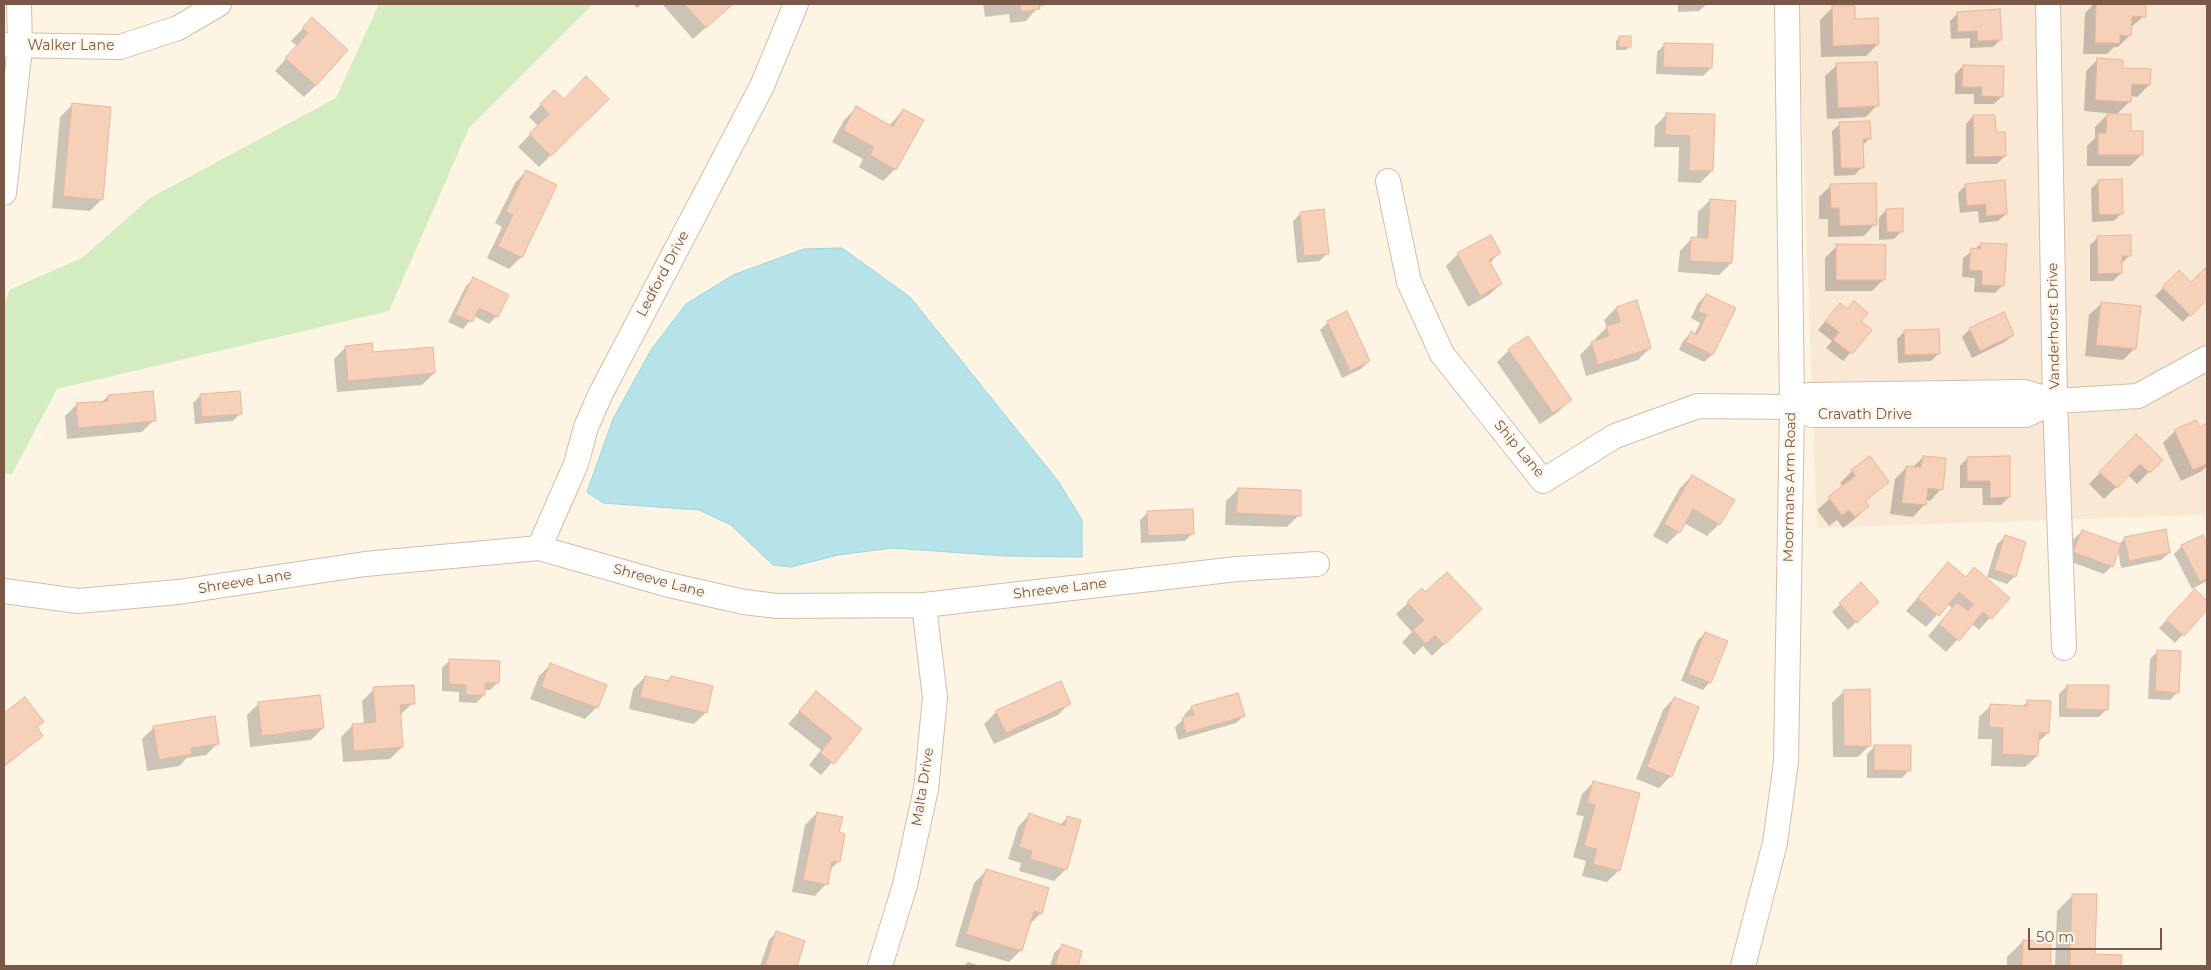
<!DOCTYPE html>
<html>
<head>
<meta charset="utf-8">
<style>
  body { margin:0 }
  #map { position:relative; width:2211px; height:970px; overflow:hidden; background:#fef4e4; font-family:Montserrat,sans-serif }
  canvas { display:block }
  .frame { position:absolute; inset:0; border:5px solid #795847; pointer-events:none }
  .scale { position:absolute; left:2028px; top:928px; width:134px; height:22px; box-sizing:border-box; border:2px solid #795847; border-top:0; padding-left:6px; font-size:15px; line-height:18px; white-space:nowrap; color:#795847; -webkit-text-stroke:4px #fff7ec; paint-order:stroke }
</style>
</head>
<body>
<div id="map">
<canvas width="2211" height="970"></canvas>
<div class="frame"></div>
<div class="scale">50 m</div>
</div>
<script>
const ctx = document.querySelector('canvas').getContext('2d');
ctx.lineJoin = 'round';
function fill(path, color) {
  ctx.fillStyle = color;
  ctx.fill(path, 'evenodd');
}
function toPath(rows) {
  const path = new Path2D();
  for (const r of rows) {
    path.moveTo(r[0], r[1]);
    for (let i = 2; i < r.length; i += 2) path.lineTo(r[i], r[i + 1]);
  }
  return path;
}
function trace(path, color, width, dash) {
  ctx.strokeStyle = color;
  ctx.lineWidth = width;
  ctx.lineCap = dash ? 'butt' : 'round';
  ctx.setLineDash(dash || []);
  ctx.stroke(path);
}
function write(font, color, halo, rows, align = 'center') {
  ctx.font = font + ' Montserrat,sans-serif';
  ctx.lineWidth = 5;
  ctx.setLineDash([]);
  ctx.textBaseline = 'middle';
  ctx.strokeStyle = halo;
  ctx.fillStyle = color;
  for (const [text, x, y, turn = 0] of rows) {
    ctx.save();
    ctx.translate(x, y);
    ctx.rotate((+turn || 0) * Math.PI / 180);
    ctx.textAlign = isNaN(turn) ? turn : align;
    if (halo) ctx.strokeText(text, 0, 0);
    ctx.fillText(text, 0, 0);
    ctx.restore();
  }
}
const residential = toPath([
  [1798,4,2207,4,2207,522,2202,515,1817,528]
]);
const green = toPath([
  [379,4,593,4,469,128,389,311,57,389,12,474,4,474,4,307,9,290,82,258,150,198,336,98]
]);
const water = toPath([
  [842,248,910,297,1058,481,1082,520,1082,557,1006,556,892,548,838,555,791,567,773,565,731,525,699,510,603,503,587,492,613,419,651,350,686,304,733,275,804,249,842,248]
]);
const shadow = toPath([
  [633,4,642,4,637,8],
  [662,4,732,4,693,39],
  [983,4,1049,4,1038,7,1026,21,1010,23,1009,14,985,17],
  [1678,4,1707,4,1699,11,1678,12],
  [2094,4,2145,4,2144,16,2130,28,2130,35,2118,47,2114,47,2107,54,2083,54,2085,13],
  [1854,7,1854,20,1878,44,1866,56,1821,57,1820,20,1832,8],
  [1958,13,2001,39,1993,47,1970,48,1970,38,1951,39,1950,21],
  [312,19,316,85,304,97,275,71,297,46,291,41],
  [1619,37,1630,46,1626,50,1616,50,1616,41],
  [1665,44,1711,68,1703,76,1656,74,1657,52],
  [2098,59,2121,69,2149,85,2137,97,2130,96,2130,101,2117,114,2084,111,2086,71],
  [1837,65,1877,105,1866,117,1827,119,1825,76],
  [1963,66,2002,96,1994,104,1974,104,1974,94,1955,94,1955,74],
  [554,91,564,100,607,99,539,167,518,147,538,126,529,117],
  [72,105,102,199,90,211,52,208,60,117],
  [856,108,889,126,903,110,895,169,883,181,859,167,863,159,832,142,844,120],
  [1667,114,1714,115,1712,171,1700,183,1678,182,1679,147,1654,147,1655,126],
  [2107,115,2130,132,2141,155,2130,166,2087,166,2087,146,2095,138,2095,127],
  [1973,116,1994,133,2005,156,1997,164,1966,164,1966,124],
  [1840,124,1870,138,1862,146,1862,167,1855,175,1834,176,1832,131],
  [526,171,521,257,509,269,487,258,502,227,495,223,515,183],
  [2099,181,2122,213,2114,221,2092,222,2091,189],
  [1831,185,1875,224,1864,236,1828,237,1828,219,1819,219,1819,197],
  [1966,185,2006,214,1998,221,1979,223,1978,211,1960,213,1958,193],
  [1710,200,1731,263,1719,275,1678,272,1680,251,1691,239,1697,239,1698,212],
  [1886,210,1902,231,1894,239,1879,240,1879,218],
  [1301,213,1327,253,1320,261,1297,263,1293,221],
  [1491,237,1499,253,1490,263,1501,284,1489,295,1468,307,1446,266,1458,254],
  [2098,237,2130,255,2122,263,2121,273,2113,281,2090,281,2090,245],
  [1981,244,2003,285,1995,293,1974,292,1975,278,1962,277,1963,258],
  [1837,246,1884,279,1872,291,1825,291,1825,258],
  [2205,270,2207,273,2207,297,2183,322,2155,296,2179,272,2191,284],
  [474,278,497,316,489,324,474,316,463,329,448,322,466,286],
  [1706,295,1734,309,1712,355,1704,362,1679,350,1683,341,1691,333,1694,335,1700,323,1691,318,1698,303],
  [1636,302,1650,348,1638,360,1586,376,1580,355,1592,343,1596,342,1595,339,1607,327,1604,320,1616,308],
  [1840,304,1870,330,1843,361,1826,348,1832,341,1818,330],
  [2101,304,2135,348,2123,360,2085,356,2089,315],
  [1328,322,1369,361,1361,369,1342,378,1320,330],
  [1970,329,2013,335,2005,342,1972,358,1962,337],
  [1904,332,1939,353,1931,361,1898,363,1897,339],
  [346,347,372,353,434,373,422,385,337,392,334,359],
  [1509,350,1570,400,1558,412,1540,424,1497,362],
  [201,395,241,413,233,421,195,424,193,403],
  [108,396,154,420,142,432,67,439,65,416,77,404,102,402],
  [2207,425,2207,466,2202,471,2181,481,2163,443,2175,431,2199,429],
  [2136,436,2161,460,2137,484,2128,475,2104,499,2089,484],
  [1923,457,1941,489,1930,501,1925,500,1924,505,1913,517,1890,514,1895,479,1907,467,1912,468],
  [1870,458,1888,482,1864,502,1868,506,1856,518,1843,528,1837,520,1829,526,1817,510,1843,487,1840,483,1852,471],
  [1967,458,2009,497,2001,505,1983,505,1982,488,1960,488,1960,466],
  [1692,476,1719,524,1707,536,1684,523,1679,532,1667,544,1653,536,1680,488],
  [1238,489,1299,515,1287,527,1225,525,1226,501],
  [1148,512,1193,533,1185,541,1141,543,1140,520],
  [2082,531,2119,544,2125,538,2169,553,2161,560,2121,568,2118,550,2112,566,2104,574,2066,560,2074,539],
  [2202,536,2207,547,2207,581,2192,589,2174,554,2182,546],
  [2005,537,2015,576,2007,584,1987,577,1997,544],
  [1948,563,1965,578,1974,569,2008,598,1979,630,1972,624,1946,652,1928,636,1952,608,1947,604,1926,627,1906,611],
  [1861,584,1877,602,1848,630,1832,612],
  [1422,590,1469,620,1432,656,1423,646,1414,655,1402,642,1412,632,1396,614],
  [2195,591,2207,602,2207,608,2175,643,2159,628],
  [1705,633,1710,682,1703,690,1681,681,1697,641],
  [2158,651,2178,692,2170,700,2148,699,2150,659],
  [450,660,498,682,490,690,484,690,484,695,476,703,459,702,459,692,442,691,442,668],
  [551,664,605,686,596,708,585,719,530,699,539,676],
  [645,677,666,682,671,678,706,712,694,724,629,709,633,689],
  [2067,686,2107,709,2099,717,2059,717,2059,694],
  [374,689,413,703,400,715,402,747,390,759,343,762,341,737,353,725,364,724,362,701],
  [1844,691,1870,745,1858,757,1833,757,1832,703],
  [816,693,860,730,821,775,809,765,821,750,788,724],
  [1674,698,1671,776,1659,788,1636,779,1663,710],
  [25,699,42,722,36,728,42,736,4,767,4,715],
  [2028,701,2048,733,2037,743,2037,756,2025,767,1991,766,1992,739,1978,739,1979,717,1991,705,2022,707],
  [259,703,323,728,311,740,250,747,247,715],
  [1070,703,1058,715,994,744,984,724,996,712],
  [1192,707,1244,716,1236,723,1178,740,1175,727,1185,718,1184,715],
  [154,727,218,743,206,755,187,758,179,766,147,771,142,739],
  [1875,746,1909,770,1902,778,1867,778,1867,754],
  [1594,782,1639,794,1618,871,1607,882,1582,876,1586,861,1573,857,1584,816,1576,815,1582,794],
  [817,813,838,833,844,835,838,862,829,871,826,884,815,896,792,892,805,825],
  [1029,815,1059,826,1068,817,1066,869,1054,881,1019,871,1021,863,1008,859,1018,827],
  [986,871,1041,913,1029,925,1021,950,1009,962,955,946,974,883],
  [2073,895,2094,955,2120,956,2120,966,2055,966,2057,911],
  [776,933,804,941,796,966,760,966,769,940],
  [2023,941,2050,942,2050,966,2007,966,2007,957],
  [1062,946,1081,952,1076,966,1050,966,1054,953],
  [968,962,981,966,964,966]
]);
const building = toPath([
  [684,4,733,4,706,28,684,4],
  [1020,4,1039,4,1040,9,1021,12,1020,4],
  [2096,4,2146,4,2146,17,2132,16,2131,36,2120,35,2120,43,2095,43,2096,4],
  [1832,6,1855,6,1855,19,1878,18,1879,44,1833,46,1832,6],
  [2000,9,2002,40,1978,41,1977,31,1958,32,1957,12,2000,9],
  [312,17,348,50,316,86,285,58,308,33,302,28,312,17],
  [1619,36,1631,36,1631,47,1619,47,1619,36],
  [1664,43,1713,44,1712,68,1663,67,1664,43],
  [2097,58,2123,60,2122,68,2151,69,2150,85,2132,84,2131,102,2095,100,2097,58],
  [1877,62,1879,106,1838,108,1836,63,1877,62],
  [1963,65,2004,66,2003,97,1981,96,1982,87,1962,87,1963,65],
  [586,76,609,99,551,156,529,134,549,114,540,104,554,90,564,99,586,76],
  [72,103,111,107,103,200,63,196,72,103],
  [856,106,893,127,903,109,924,120,896,170,870,155,874,147,843,130,856,106],
  [1666,113,1715,114,1713,171,1689,171,1690,136,1665,135,1666,113],
  [2107,114,2131,114,2131,131,2143,131,2143,155,2098,155,2098,133,2106,133,2107,114],
  [1973,115,1995,115,1996,132,2005,132,2006,156,1974,157,1973,115],
  [1870,121,1871,139,1863,139,1864,168,1841,168,1839,122,1870,121],
  [526,170,557,185,522,258,498,246,513,215,506,211,526,170],
  [2122,179,2123,214,2099,215,2098,180,2122,179],
  [2005,180,2007,214,1986,216,1986,204,1967,206,1965,184,2005,180],
  [1876,183,1877,225,1840,226,1839,208,1831,208,1830,184,1876,183],
  [1710,199,1736,201,1732,263,1690,261,1691,237,1708,238,1710,199],
  [1903,208,1903,232,1887,232,1886,209,1903,208],
  [1324,209,1329,254,1304,256,1300,212,1324,209],
  [1491,235,1501,253,1489,260,1502,284,1480,296,1457,253,1491,235],
  [2131,235,2131,256,2122,256,2122,273,2098,274,2097,236,2131,235],
  [1981,243,2007,244,2004,286,1982,285,1982,271,1969,270,1971,248,1980,249,1981,243],
  [1836,244,1886,245,1885,280,1836,280,1836,244],
  [2205,268,2207,271,2207,299,2191,316,2162,287,2179,270,2191,282,2205,268],
  [473,277,509,295,498,317,479,308,472,322,455,314,473,277],
  [1706,294,1736,308,1713,355,1686,342,1691,331,1697,335,1707,315,1698,311,1706,294],
  [1637,300,1651,348,1598,365,1591,342,1609,336,1606,326,1620,322,1616,307,1637,300],
  [1854,301,1868,313,1861,321,1872,330,1852,354,1833,340,1839,332,1825,321,1840,303,1847,309,1854,301],
  [2101,302,2141,306,2136,349,2096,345,2101,302],
  [1347,311,1370,361,1350,371,1327,321,1347,311],
  [2004,312,2014,335,1980,351,1969,328,2004,312],
  [1939,329,1940,354,1905,355,1904,330,1939,329],
  [1528,336,1572,400,1553,413,1508,349,1528,336],
  [372,343,373,352,433,347,435,373,348,381,345,346,372,343],
  [153,391,156,421,78,428,76,403,108,401,108,395,153,391],
  [240,391,242,414,202,417,200,394,240,391],
  [2196,420,2200,427,2207,423,2207,464,2193,470,2174,430,2196,420],
  [2136,434,2163,460,2150,473,2140,464,2117,488,2099,472,2136,434],
  [1870,456,1889,482,1865,501,1869,506,1855,517,1849,510,1842,515,1828,497,1855,476,1851,470,1870,456],
  [1923,456,1946,458,1943,490,1928,488,1926,505,1902,503,1906,466,1921,467,1923,456],
  [2010,456,2010,497,1990,498,1990,481,1967,481,1967,457,2010,456],
  [1692,475,1735,500,1720,525,1693,509,1680,533,1664,524,1692,475],
  [1238,488,1301,490,1301,516,1236,513,1238,488],
  [1193,509,1194,534,1148,536,1147,511,1193,509],
  [2166,529,2170,553,2129,561,2124,537,2166,529],
  [2082,530,2121,544,2113,567,2073,552,2082,530],
  [2005,535,2026,542,2016,577,1994,570,2005,535],
  [2203,535,2207,544,2207,579,2200,582,2181,545,2203,535],
  [1948,562,1966,577,1974,567,2010,598,1992,619,1983,612,1959,641,1939,624,1957,602,1968,611,1973,604,1959,592,1939,616,1917,598,1948,562],
  [1447,572,1482,609,1444,645,1435,635,1426,644,1413,630,1424,620,1407,602,1422,588,1425,592,1447,572],
  [1861,582,1879,602,1857,623,1839,603,1861,582],
  [2195,589,2207,601,2207,610,2184,636,2166,620,2195,589],
  [1705,632,1728,641,1711,683,1688,674,1705,632],
  [2157,650,2181,651,2179,693,2155,691,2157,650],
  [449,659,500,661,499,683,485,683,485,695,466,695,466,685,449,684,449,659],
  [550,663,607,685,598,708,541,687,550,663],
  [645,676,669,681,671,676,713,686,707,713,640,697,645,676],
  [1061,681,1071,704,1006,733,995,711,1061,681],
  [414,685,415,704,400,705,403,747,354,751,352,724,376,722,373,687,414,685],
  [2067,685,2109,685,2108,710,2066,709,2067,685],
  [1870,689,1871,746,1844,746,1843,690,1870,689],
  [816,691,862,729,834,764,820,753,832,738,799,711,816,691],
  [1238,693,1245,716,1186,733,1182,718,1194,715,1191,706,1238,693],
  [320,695,324,728,262,736,258,702,320,695],
  [25,697,44,722,37,727,43,736,4,766,4,713,25,697],
  [1674,697,1699,707,1672,777,1647,767,1674,697],
  [2027,700,2051,701,2049,733,2039,733,2038,756,2002,754,2003,728,1989,727,1990,704,2027,706,2027,700],
  [215,716,219,744,191,748,192,754,159,760,153,726,215,716],
  [1874,745,1911,745,1911,771,1874,770,1874,745],
  [1593,781,1640,793,1620,871,1593,864,1597,849,1584,846,1595,805,1587,803,1593,781],
  [817,812,843,817,839,832,845,834,840,862,832,861,828,885,803,880,817,812],
  [1029,813,1065,826,1067,816,1081,820,1067,870,1030,859,1032,851,1019,847,1029,813],
  [986,869,1049,888,1042,914,1034,911,1022,951,966,934,986,869],
  [2072,894,2097,894,2095,954,2122,955,2121,966,2070,966,2072,894],
  [776,931,805,941,797,966,765,966,776,931],
  [2023,940,2051,941,2051,966,2022,966,2023,940],
  [1062,944,1082,951,1078,966,1055,965,1062,944]
]);
const minor = toPath([
  [2048,4,2055,401,2064,648],
  [4,45,120,47,178,28,219,4],
  [1388,181,1409,282,1442,354,1543,481,1615,436,1698,406,1792,407,1812,415,2026,415,2055,401],
  [4,193,20,47,19,4],
  [1792,407,1809,395,2024,392,2055,401,2138,396,2207,358],
  [539,548,576,464,586,427,601,393,762,86,796,4],
  [4,591,78,601,178,592,365,564,539,548,669,585,744,602,777,606,924,605,1237,569,1317,564],
  [880,966,905,885,926,789,935,698,924,605],
  [1743,966,1775,843,1786,762,1792,407,1787,4]
]);
const streetNames = [
  ["Walker Lane",71,46],
  ["Ledford Drive",663,274,-62],
  ["Vanderhorst Drive",2054,326,-91],
  ["Cravath Drive",1865,415],
  ["Ship Lane",1519,449,50],
  ["Moormans Arm Road",1790,487,-89],
  ["Shreeve Lane",659,581,15],
  ["Shreeve Lane",245,582,-9],
  ["Shreeve Lane",1060,589,-7],
  ["Malta Drive",923,787,-81]
];
fill(residential, '#f9e8d4');
fill(green, '#d3edc1');
fill(water, '#b6e3ea');
trace(water, '#9bd4dd', 1);
fill(shadow, '#0003');
fill(building, '#f6d0b9');
trace(building, '#ebb698', 1);
trace(minor, '#d3bdab', 26);
trace(minor, '#fff', 24);
write('14px', '#795847', '#fff7ec', streetNames);
</script>
</body>
</html>
